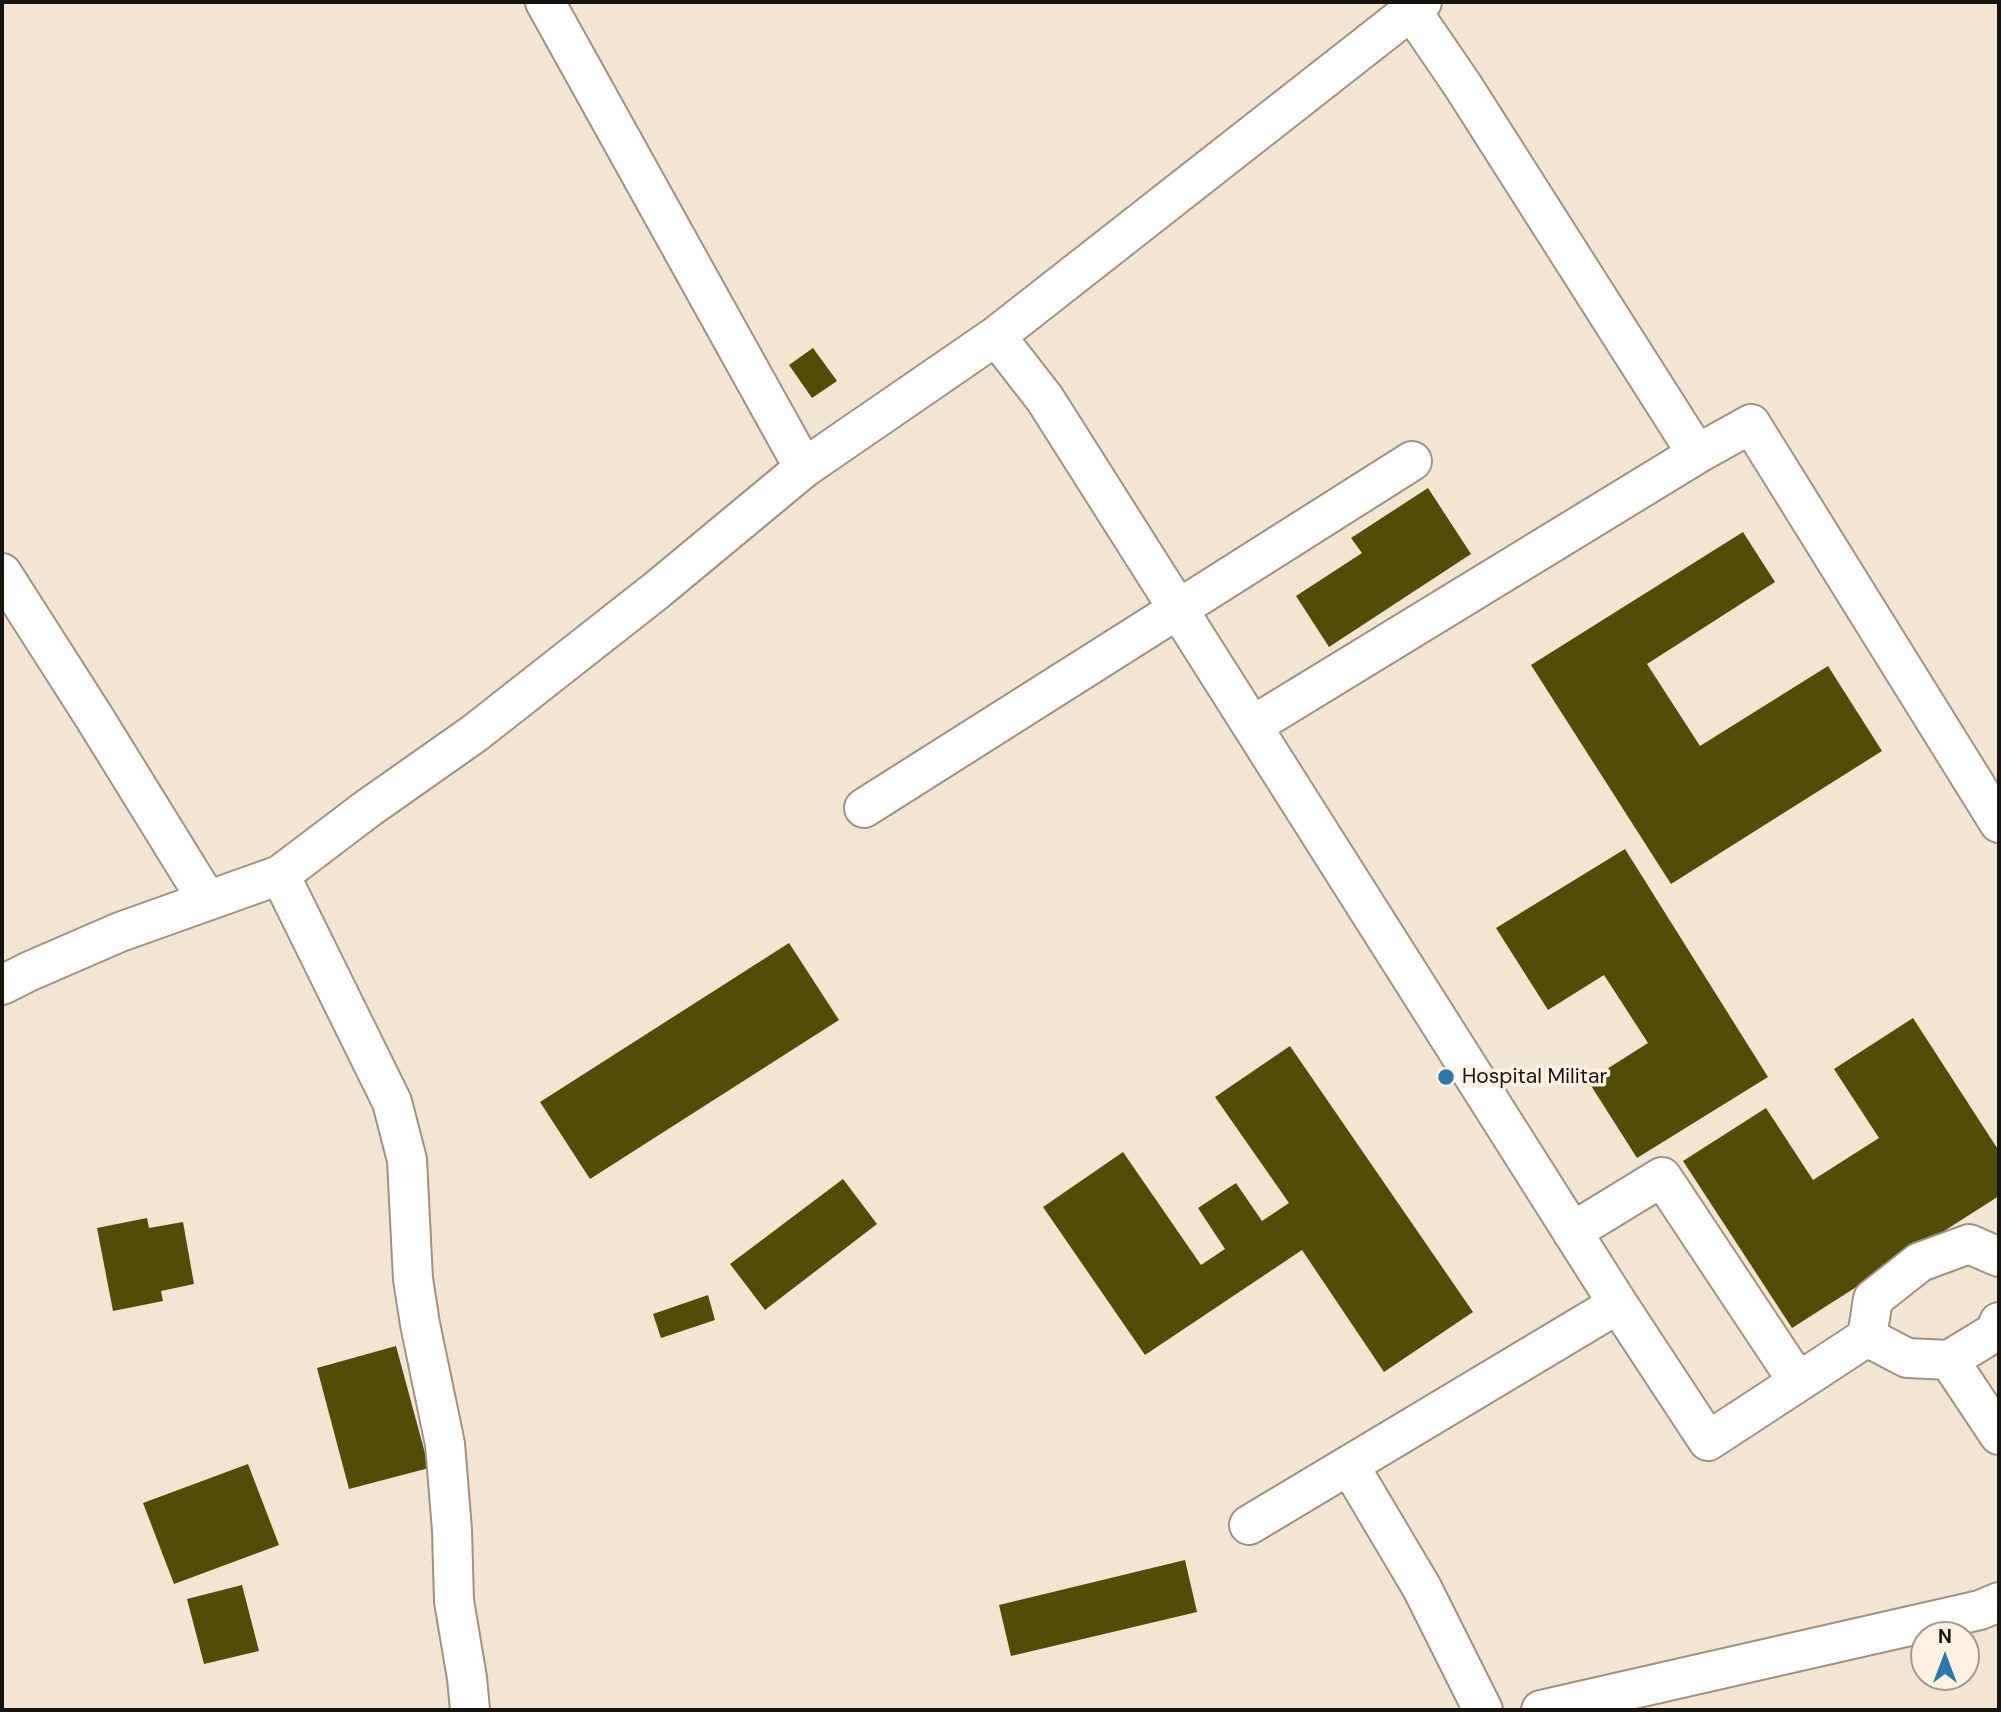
<!DOCTYPE html>
<html>
<head>
<meta charset="utf-8">
<style>
  body { margin:0 }
  #map { position:relative; width:2001px; height:1712px; overflow:hidden; background:#f4e4d2; font-family:"DM Sans",sans-serif }
  canvas { display:block }
  .frame { position:absolute; inset:0; border:4px solid #18130d; pointer-events:none }
  .north { position:absolute; left:1910px; top:1621px; width:70px; height:70px; box-sizing:border-box; background:#fff2e3; border:2px solid #a3998d; border-radius:50%; rotate:0deg; font-size:19px; font-weight:700; line-height:28px; text-align:center; color:#18130d }
  .north::after { content:''; display:block; margin:auto; width:24px; height:32px; background:#2c78ab; clip-path:polygon(50% 0,100% 100%,50% 72%,0 100%) }
</style>
</head>
<body>
<div id="map">
<canvas width="2001" height="1712"></canvas>
<div class="frame"></div>
<div class="north">N</div>
</div>
<script>
const ctx = document.querySelector('canvas').getContext('2d');
ctx.lineJoin = 'round';
function fill(path, color) {
  ctx.fillStyle = color;
  ctx.fill(path, 'evenodd');
}
function toPath(rows) {
  const path = new Path2D();
  for (const r of rows) {
    path.moveTo(r[0], r[1]);
    for (let i = 2; i < r.length; i += 2) path.lineTo(r[i], r[i + 1]);
  }
  return path;
}
function trace(path, color, width, dash) {
  ctx.strokeStyle = color;
  ctx.lineWidth = width;
  ctx.lineCap = dash ? 'butt' : 'round';
  ctx.setLineDash(dash || []);
  ctx.stroke(path);
}
function write(font, color, halo, rows, align = 'center') {
  ctx.font = font + ' "DM Sans",sans-serif';
  ctx.lineWidth = 7;
  ctx.setLineDash([]);
  ctx.textBaseline = 'middle';
  ctx.strokeStyle = halo;
  ctx.fillStyle = color;
  for (const [text, x, y, turn = 0] of rows) {
    ctx.save();
    ctx.translate(x, y);
    ctx.rotate((+turn || 0) * Math.PI / 180);
    ctx.textAlign = isNaN(turn) ? turn : align;
    if (halo) ctx.strokeText(text, 0, 0);
    ctx.fillText(text, 0, 0);
    ctx.restore();
  }
}
const building = toPath([
  [813,348,837,381,812,398,789,365],
  [1428,488,1471,554,1329,647,1296,596,1362,553,1351,538],
  [1743,532,1775,582,1647,664,1700,746,1828,666,1882,751,1671,884,1531,665],
  [1625,849,1768,1077,1637,1158,1588,1081,1648,1043,1604,975,1548,1010,1496,928],
  [789,943,839,1020,590,1179,540,1102],
  [1913,1018,1999,1151,1999,1196,1792,1328,1683,1161,1766,1108,1813,1180,1879,1138,1834,1069],
  [1290,1046,1473,1312,1384,1372,1302,1250,1145,1355,1043,1207,1123,1152,1201,1265,1225,1249,1198,1208,1236,1183,1262,1221,1289,1203,1215,1097],
  [843,1179,877,1224,765,1310,730,1264],
  [147,1218,149,1228,183,1222,194,1284,161,1291,163,1301,113,1311,97,1228],
  [708,1295,715,1320,661,1338,653,1314],
  [396,1346,429,1468,349,1489,317,1368],
  [248,1464,279,1545,174,1584,143,1503],
  [1185,1560,1197,1612,1011,1656,999,1605],
  [242,1585,259,1651,204,1664,187,1599]
]);
const minor = toPath([
  [545,2,804,468],
  [1408,2,1411,10,1463,86,1697,454],
  [996,336,1045,399,1618,1304,1708,1441,1867,1337,1873,1299,1920,1262,1969,1244,1999,1257],
  [2,573,94,717,207,900],
  [1252,726,1697,454,1751,424,1999,823],
  [864,808,1412,461],
  [280,875,392,1102,407,1160,413,1279,420,1324,445,1444,452,1530,454,1601,467,1678,470,1710],
  [2,985,30,971,120,932,280,875,367,809,475,733,657,590,804,468,996,336,1422,2],
  [1572,1232,1662,1177,1798,1382],
  [1867,1337,1907,1358,1949,1360,1995,1332,1999,1322],
  [1949,1360,1999,1435],
  [1349,1465,1422,1588,1483,1710],
  [1249,1525,1618,1304],
  [1541,1710,1980,1610,1999,1602]
]);
const markers = [
  [1446,1077,9,"#2c78ab"]
];
const poiNames = [
  ["Hospital Militar",1462,1077]
];
fill(building, '#524c06');
trace(minor, '#a09180', 42);
trace(minor, '#fff', 38);
for (const [x, y, r, color] of markers) {
  const dot = new Path2D();
  dot.arc(x, y, r, 0, 2 * Math.PI);
  ctx.fillStyle = color;
  ctx.fill(dot);
  trace(dot, '#fff2e3', 2.5);
}
write('21px', '#18130d', '#fff2e3', poiNames, 'left');
</script>
</body>
</html>
